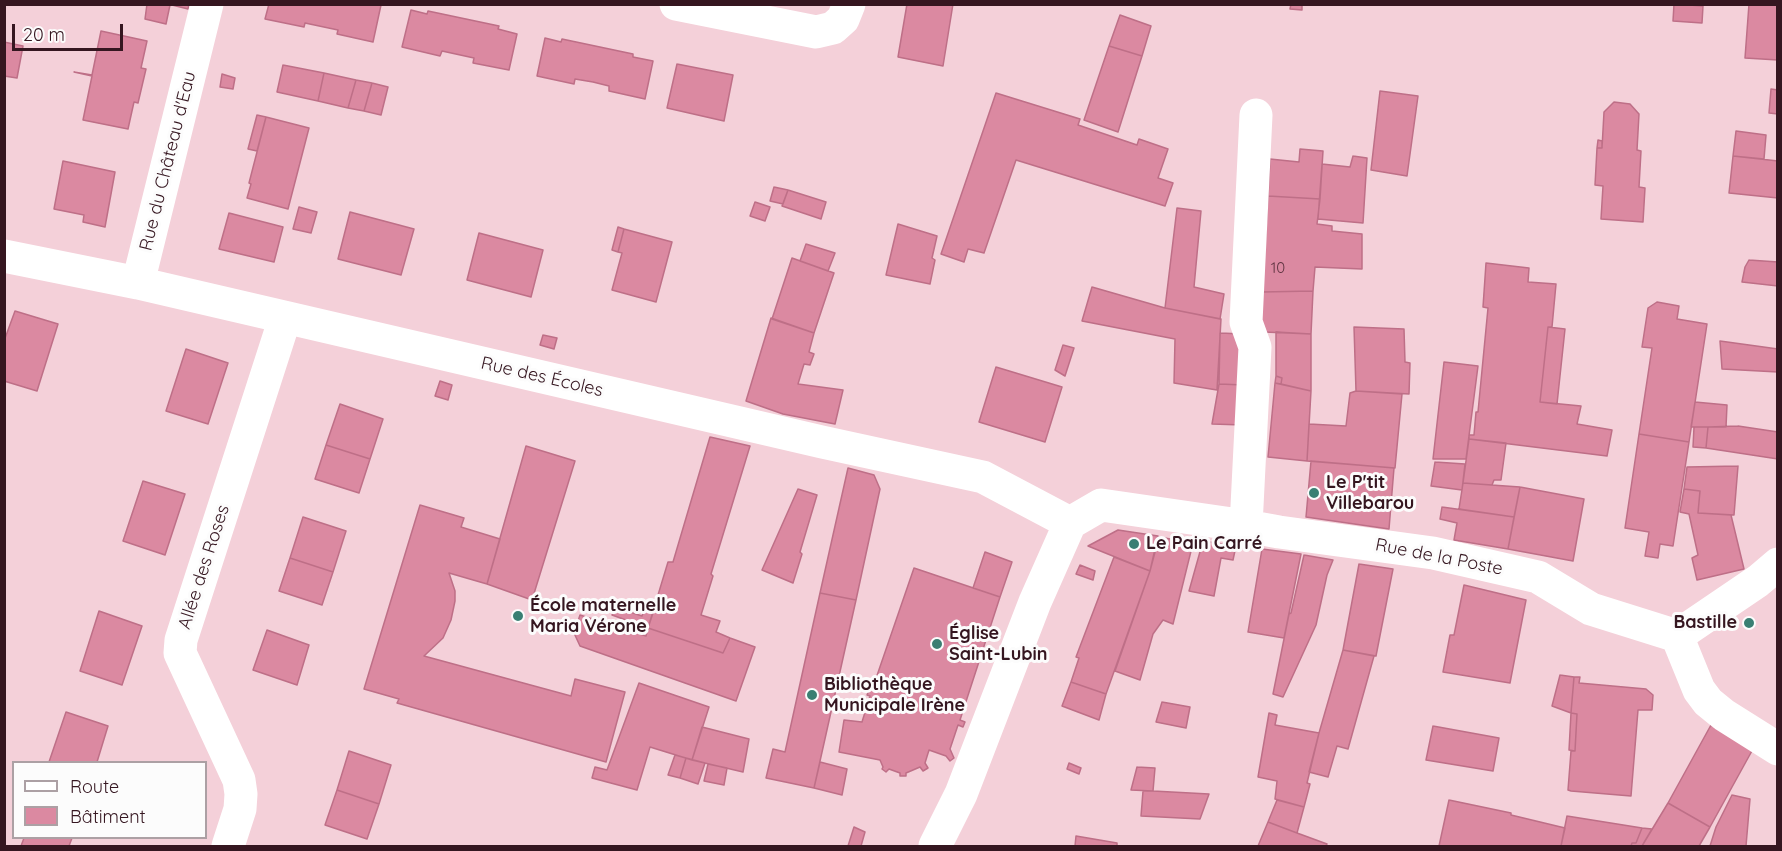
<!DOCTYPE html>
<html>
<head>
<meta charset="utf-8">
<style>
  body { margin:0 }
  #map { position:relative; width:1782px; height:851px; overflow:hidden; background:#f4d0d9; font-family:Quicksand,sans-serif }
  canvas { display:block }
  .frame { position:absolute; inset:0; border:6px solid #351620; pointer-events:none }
  .legend { position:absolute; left:12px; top:761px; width:195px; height:78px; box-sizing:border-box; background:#fcfcfc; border:2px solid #aca0a4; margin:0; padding:8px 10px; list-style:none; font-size:18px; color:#351620 }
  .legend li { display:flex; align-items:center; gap:12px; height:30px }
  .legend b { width:30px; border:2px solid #aca0a4 }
  .scale { position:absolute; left:12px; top:24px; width:111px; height:27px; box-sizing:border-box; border:3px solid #351620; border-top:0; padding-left:8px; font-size:18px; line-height:21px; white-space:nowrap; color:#351620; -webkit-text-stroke:4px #fcfcfc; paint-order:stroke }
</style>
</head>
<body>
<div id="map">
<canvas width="1782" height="851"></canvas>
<div class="frame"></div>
<ul class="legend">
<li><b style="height:8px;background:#fff"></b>Route</li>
<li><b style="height:16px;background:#db89a1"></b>Bâtiment</li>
</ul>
<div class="scale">20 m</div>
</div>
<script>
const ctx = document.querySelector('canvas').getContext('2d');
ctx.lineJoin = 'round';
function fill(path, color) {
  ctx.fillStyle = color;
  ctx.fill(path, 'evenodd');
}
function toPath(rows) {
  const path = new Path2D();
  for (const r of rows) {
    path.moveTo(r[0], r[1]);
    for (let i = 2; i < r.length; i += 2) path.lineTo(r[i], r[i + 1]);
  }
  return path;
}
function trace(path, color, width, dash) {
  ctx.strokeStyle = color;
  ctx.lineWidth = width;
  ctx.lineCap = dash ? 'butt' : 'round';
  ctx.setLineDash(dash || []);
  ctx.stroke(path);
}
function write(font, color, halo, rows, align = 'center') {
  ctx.font = font + ' Quicksand,sans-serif';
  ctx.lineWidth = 6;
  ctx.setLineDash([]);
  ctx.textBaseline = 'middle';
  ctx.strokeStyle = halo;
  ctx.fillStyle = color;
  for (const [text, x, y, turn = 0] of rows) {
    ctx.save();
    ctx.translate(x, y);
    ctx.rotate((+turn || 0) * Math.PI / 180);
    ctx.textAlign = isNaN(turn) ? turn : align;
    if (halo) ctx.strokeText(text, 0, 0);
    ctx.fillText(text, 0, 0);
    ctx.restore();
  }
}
const building = toPath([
  [147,4,170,5,166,24,145,19,147,4],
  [168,4,189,4,188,9,168,4],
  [269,4,380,4,381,5,373,42,337,34,338,30,305,23,304,27,265,19,269,4],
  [907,4,953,4,943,66,898,57,907,4],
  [1291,4,1302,4,1302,10,1290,9,1291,4],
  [1674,4,1703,6,1702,23,1673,21,1674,4],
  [1749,4,1778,4,1778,60,1745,58,1749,4],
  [411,10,427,14,428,11,499,26,498,29,517,34,509,70,473,63,474,58,442,51,440,56,402,47,411,10],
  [1120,15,1151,26,1142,56,1109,46,1120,15],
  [101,31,147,41,141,68,146,69,138,103,134,102,128,129,83,120,92,76,74,72,92,75,101,31],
  [545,38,561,42,562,39,633,54,633,57,653,61,645,99,609,91,609,86,593,82,575,79,574,84,537,76,545,38],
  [4,42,23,46,17,78,4,76,4,42],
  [1109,46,1142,56,1118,132,1084,120,1109,46],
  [677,64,733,75,724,121,667,108,677,64],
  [283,65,324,73,318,101,277,92,283,65],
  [324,73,356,80,348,108,318,101,324,73],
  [222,74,235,78,233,89,220,87,222,74],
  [356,80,372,83,364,111,348,108,356,80],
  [372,83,388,87,381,115,364,111,372,83],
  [1771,89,1778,90,1778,114,1769,113,1771,89],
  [1380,91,1418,96,1407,176,1371,170,1380,91],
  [996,93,1080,119,1078,125,1137,145,1139,139,1168,149,1158,178,1173,183,1165,206,1016,160,984,253,968,249,964,262,941,254,996,93],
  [1614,102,1630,104,1639,114,1637,150,1641,151,1639,187,1645,188,1643,222,1601,219,1603,186,1595,185,1597,148,1602,148,1604,112,1614,102],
  [257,115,266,117,257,151,248,149,257,115],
  [266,117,309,128,288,209,247,198,251,184,249,183,266,117],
  [1736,131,1766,135,1764,159,1733,156,1736,131],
  [1598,140,1602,141,1602,148,1597,148,1598,140],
  [1300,149,1323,151,1320,199,1268,196,1270,159,1299,162,1300,149],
  [1353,156,1367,158,1363,223,1318,219,1322,164,1350,167,1353,156],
  [1733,156,1778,161,1778,198,1729,193,1733,156],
  [63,161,115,172,105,227,83,222,84,215,54,209,63,161],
  [774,187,788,190,783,204,770,201,774,187],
  [788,190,826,202,821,219,782,206,788,190],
  [1268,196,1320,199,1317,224,1332,226,1332,231,1362,234,1362,269,1315,267,1313,291,1262,292,1268,196],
  [755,202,770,207,765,221,750,216,755,202],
  [299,207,317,212,311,233,293,229,299,207],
  [1177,208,1201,211,1194,287,1224,294,1220,319,1165,308,1177,208],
  [350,212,414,229,401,275,338,259,350,212],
  [229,213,283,227,274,262,219,249,229,213],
  [898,224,937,236,932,258,935,260,930,284,886,275,898,224],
  [618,227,624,229,618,252,612,250,618,227],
  [624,229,672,242,656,302,612,290,622,253,618,252,624,229],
  [479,233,543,250,531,297,467,280,479,233],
  [806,244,835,253,828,271,800,261,806,244],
  [792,258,834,273,814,333,772,319,792,258],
  [1749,260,1778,262,1778,286,1742,282,1745,267,1749,260],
  [1486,263,1529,268,1528,282,1556,284,1552,327,1548,327,1540,402,1581,406,1577,424,1612,430,1607,456,1469,439,1469,435,1474,435,1476,412,1478,412,1488,308,1483,307,1486,263],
  [1092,287,1165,308,1221,319,1217,390,1174,383,1175,339,1082,321,1092,287],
  [1313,291,1311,334,1264,332,1259,330,1262,292,1313,291],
  [1657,302,1679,306,1677,319,1707,324,1689,442,1639,434,1652,348,1642,347,1648,308,1657,302],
  [15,311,58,324,37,391,4,381,4,341,15,311],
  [771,318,814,333,809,352,814,354,810,365,804,364,798,384,843,390,835,424,783,414,746,401,771,318],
  [1354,327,1404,329,1405,362,1410,363,1409,394,1356,391,1354,327],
  [1548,327,1565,329,1557,404,1540,402,1548,327],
  [1276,332,1311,334,1311,391,1281,384,1282,378,1276,376,1276,332],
  [1220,333,1243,334,1244,385,1219,384,1220,333],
  [543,335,557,338,554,349,540,345,543,335],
  [1720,341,1778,349,1778,372,1722,369,1720,341],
  [1063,345,1074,348,1065,376,1055,370,1063,345],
  [186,349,228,363,208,424,166,411,186,349],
  [1444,362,1478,366,1466,459,1433,459,1444,362],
  [996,367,1062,387,1045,442,979,422,996,367],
  [1276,376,1282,378,1281,384,1275,383,1276,376],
  [440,381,452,385,448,400,435,396,440,381],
  [1275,383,1311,391,1307,461,1268,457,1275,383],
  [1219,384,1244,385,1243,425,1212,424,1219,384],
  [1356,391,1402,394,1395,468,1307,461,1309,424,1346,426,1350,393,1356,391],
  [1695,402,1727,405,1726,427,1691,427,1695,402],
  [340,404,383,419,370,459,326,445,340,404],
  [1738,426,1778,432,1778,459,1706,448,1708,427,1738,426],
  [1694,427,1708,427,1706,448,1693,447,1694,427],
  [1639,434,1689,442,1673,546,1660,544,1658,558,1645,556,1649,532,1625,528,1639,434],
  [710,437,750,446,711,574,713,576,701,615,720,621,716,632,730,638,723,653,648,628,668,562,673,562,710,437],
  [1469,439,1506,443,1501,480,1494,480,1492,485,1463,483,1469,439],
  [326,445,370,459,359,493,315,479,326,445],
  [526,446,575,461,532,600,487,584,526,446],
  [1311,461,1394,468,1389,529,1306,517,1311,461],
  [1435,462,1465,464,1462,490,1431,486,1435,462],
  [1738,466,1734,515,1698,513,1700,491,1684,489,1687,467,1738,466],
  [848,468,874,475,880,489,856,600,820,593,848,468],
  [143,481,185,494,165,555,123,541,143,481],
  [1463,483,1520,487,1514,517,1459,509,1463,483],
  [1520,487,1584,499,1573,561,1508,549,1520,487],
  [798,489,817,495,800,552,802,554,793,583,762,570,798,489],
  [1684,489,1700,491,1698,513,1731,515,1744,569,1697,580,1692,558,1698,555,1689,514,1680,512,1684,489],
  [420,505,464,518,461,527,500,539,487,584,449,573,455,591,455,601,451,620,443,638,424,656,571,696,575,679,625,692,606,762,397,703,399,699,364,689,420,505],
  [1442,507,1514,517,1508,549,1454,540,1457,523,1440,519,1442,507],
  [303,517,346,531,333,572,290,558,303,517],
  [1118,530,1158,536,1150,571,1088,546,1118,530],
  [1159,537,1193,543,1173,624,1163,620,1153,634,1140,680,1115,671,1150,571,1159,537],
  [1203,541,1236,546,1233,560,1221,558,1214,596,1189,591,1203,541],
  [1262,549,1301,554,1284,638,1248,632,1262,549],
  [985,552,1012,562,1000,597,973,588,985,552],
  [1304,555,1333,560,1327,575,1316,625,1283,697,1273,694,1289,614,1291,613,1304,555],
  [1114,557,1150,571,1106,694,1071,682,1079,658,1076,657,1114,557],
  [290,558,333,572,322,605,279,591,290,558],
  [1359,564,1393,569,1376,656,1343,650,1359,564],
  [1080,565,1095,571,1093,580,1076,574,1080,565],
  [914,568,1000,597,960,720,965,722,963,727,958,725,950,749,954,758,950,761,946,756,929,750,925,763,928,768,923,771,920,767,906,773,906,776,900,776,900,773,889,769,886,772,882,769,883,767,880,760,839,752,844,720,862,722,870,696,867,695,869,690,872,690,914,568],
  [1464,585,1526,600,1510,683,1443,672,1450,635,1454,635,1464,585],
  [820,593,856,600,814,788,766,778,773,749,785,752,820,593],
  [615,607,642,616,644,610,653,613,648,628,612,615,615,607],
  [99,611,142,626,122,685,80,671,99,611],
  [580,615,646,636,648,628,723,653,730,638,755,647,736,701,580,646,574,633,580,615],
  [267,630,309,645,297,685,253,670,267,630],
  [1343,650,1374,656,1348,749,1337,746,1328,777,1309,772,1319,733,1343,650],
  [1560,675,1574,677,1571,713,1552,706,1560,675],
  [1574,677,1580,677,1579,683,1646,689,1653,695,1652,710,1638,710,1631,796,1571,791,1568,790,1571,751,1575,751,1577,714,1571,713,1574,677],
  [1071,682,1106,694,1099,720,1062,706,1071,682],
  [639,683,709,707,692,760,650,747,637,790,592,778,595,767,607,770,639,683],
  [1162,702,1190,707,1186,728,1156,722,1162,702],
  [66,712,108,726,97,762,49,762,66,712],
  [1269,713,1277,715,1275,725,1319,733,1307,783,1310,784,1304,807,1275,799,1277,781,1258,777,1269,713],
  [1571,713,1577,714,1575,751,1569,750,1571,713],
  [1711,725,1753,749,1710,827,1668,803,1711,725],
  [1433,726,1499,738,1493,771,1426,760,1433,726],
  [702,727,749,739,743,772,692,760,702,727],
  [349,751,391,765,379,804,337,790,349,751],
  [675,755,686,758,680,778,668,775,675,755],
  [686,758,705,763,698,784,680,778,686,758],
  [820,762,847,769,842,795,814,788,820,762],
  [1069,763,1081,768,1079,774,1067,769,1069,763],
  [708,764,727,768,724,785,704,781,708,764],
  [1137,767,1155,768,1153,791,1131,790,1137,767],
  [337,790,379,804,367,839,325,825,337,790],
  [1143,791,1153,791,1209,794,1200,819,1141,816,1143,791],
  [1732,795,1750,799,1746,846,1710,846,1716,827,1732,795],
  [1277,800,1304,807,1297,833,1268,822,1277,800],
  [1449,800,1511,813,1511,815,1565,828,1561,846,1439,846,1449,800],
  [1668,803,1710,827,1699,846,1642,846,1668,803],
  [1567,816,1642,828,1636,843,1632,843,1631,846,1561,846,1567,816],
  [1268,822,1297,833,1327,844,1326,846,1258,846,1268,822],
  [854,827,865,832,861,846,848,846,854,827],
  [1642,828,1652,829,1642,846,1631,846,1632,843,1636,843,1642,828],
  [1076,836,1117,843,1117,846,1075,846,1076,836],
  [24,838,72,838,69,846,21,846,24,838]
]);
const minor = toPath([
  [676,4,816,32,833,28,843,19,849,4],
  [4,256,138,283,822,442,983,477,1070,523],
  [138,283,207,4],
  [1070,523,1101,505,1246,526,1279,532,1433,553,1538,577,1591,609,1677,636],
  [1246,526,1255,347,1246,322,1256,115],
  [1677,636,1699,690,1708,702,1724,715,1778,749],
  [1677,636,1758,581,1778,564],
  [228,846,240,809,241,794,239,780,180,653,181,640,285,318],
  [935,846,961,794,1035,602,1070,523]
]);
const markers = [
  [1314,493,6,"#3a7f73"],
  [1134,544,6,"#3a7f73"],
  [518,616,6,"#3a7f73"],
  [1749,623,6,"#3a7f73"],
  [937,644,6,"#3a7f73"],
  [812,695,6,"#3a7f73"]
];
const numberNames = [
  ["10",1278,268]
];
const streetNames = [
  ["Rue du Château d'Eau",168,161,-76],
  ["Rue des Écoles",542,377,13],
  ["Rue de la Poste",1439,557,11],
  ["Allée des Roses",204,567,-72]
];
const poiNames = [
  ["Le P'tit",1326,483],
  ["Villebarou",1326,504],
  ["Le Pain Carré",1146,544],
  ["École maternelle",530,606],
  ["Maria Vérone",530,627],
  ["Bastille",1737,623,"right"],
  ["Église",949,634],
  ["Saint-Lubin",949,655],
  ["Bibliothèque",824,685],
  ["Municipale Irène",824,706]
];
fill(building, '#db89a1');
trace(building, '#be6f87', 1.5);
trace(minor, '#fff', 33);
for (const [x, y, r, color] of markers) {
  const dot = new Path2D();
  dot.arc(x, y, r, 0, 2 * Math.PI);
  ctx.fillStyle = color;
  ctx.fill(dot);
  trace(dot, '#fcfcfc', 2);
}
write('15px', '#5e3340', null, numberNames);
write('18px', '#351620', '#fcfcfc', streetNames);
write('bold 18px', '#351620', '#fcfcfc', poiNames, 'left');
</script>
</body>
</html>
